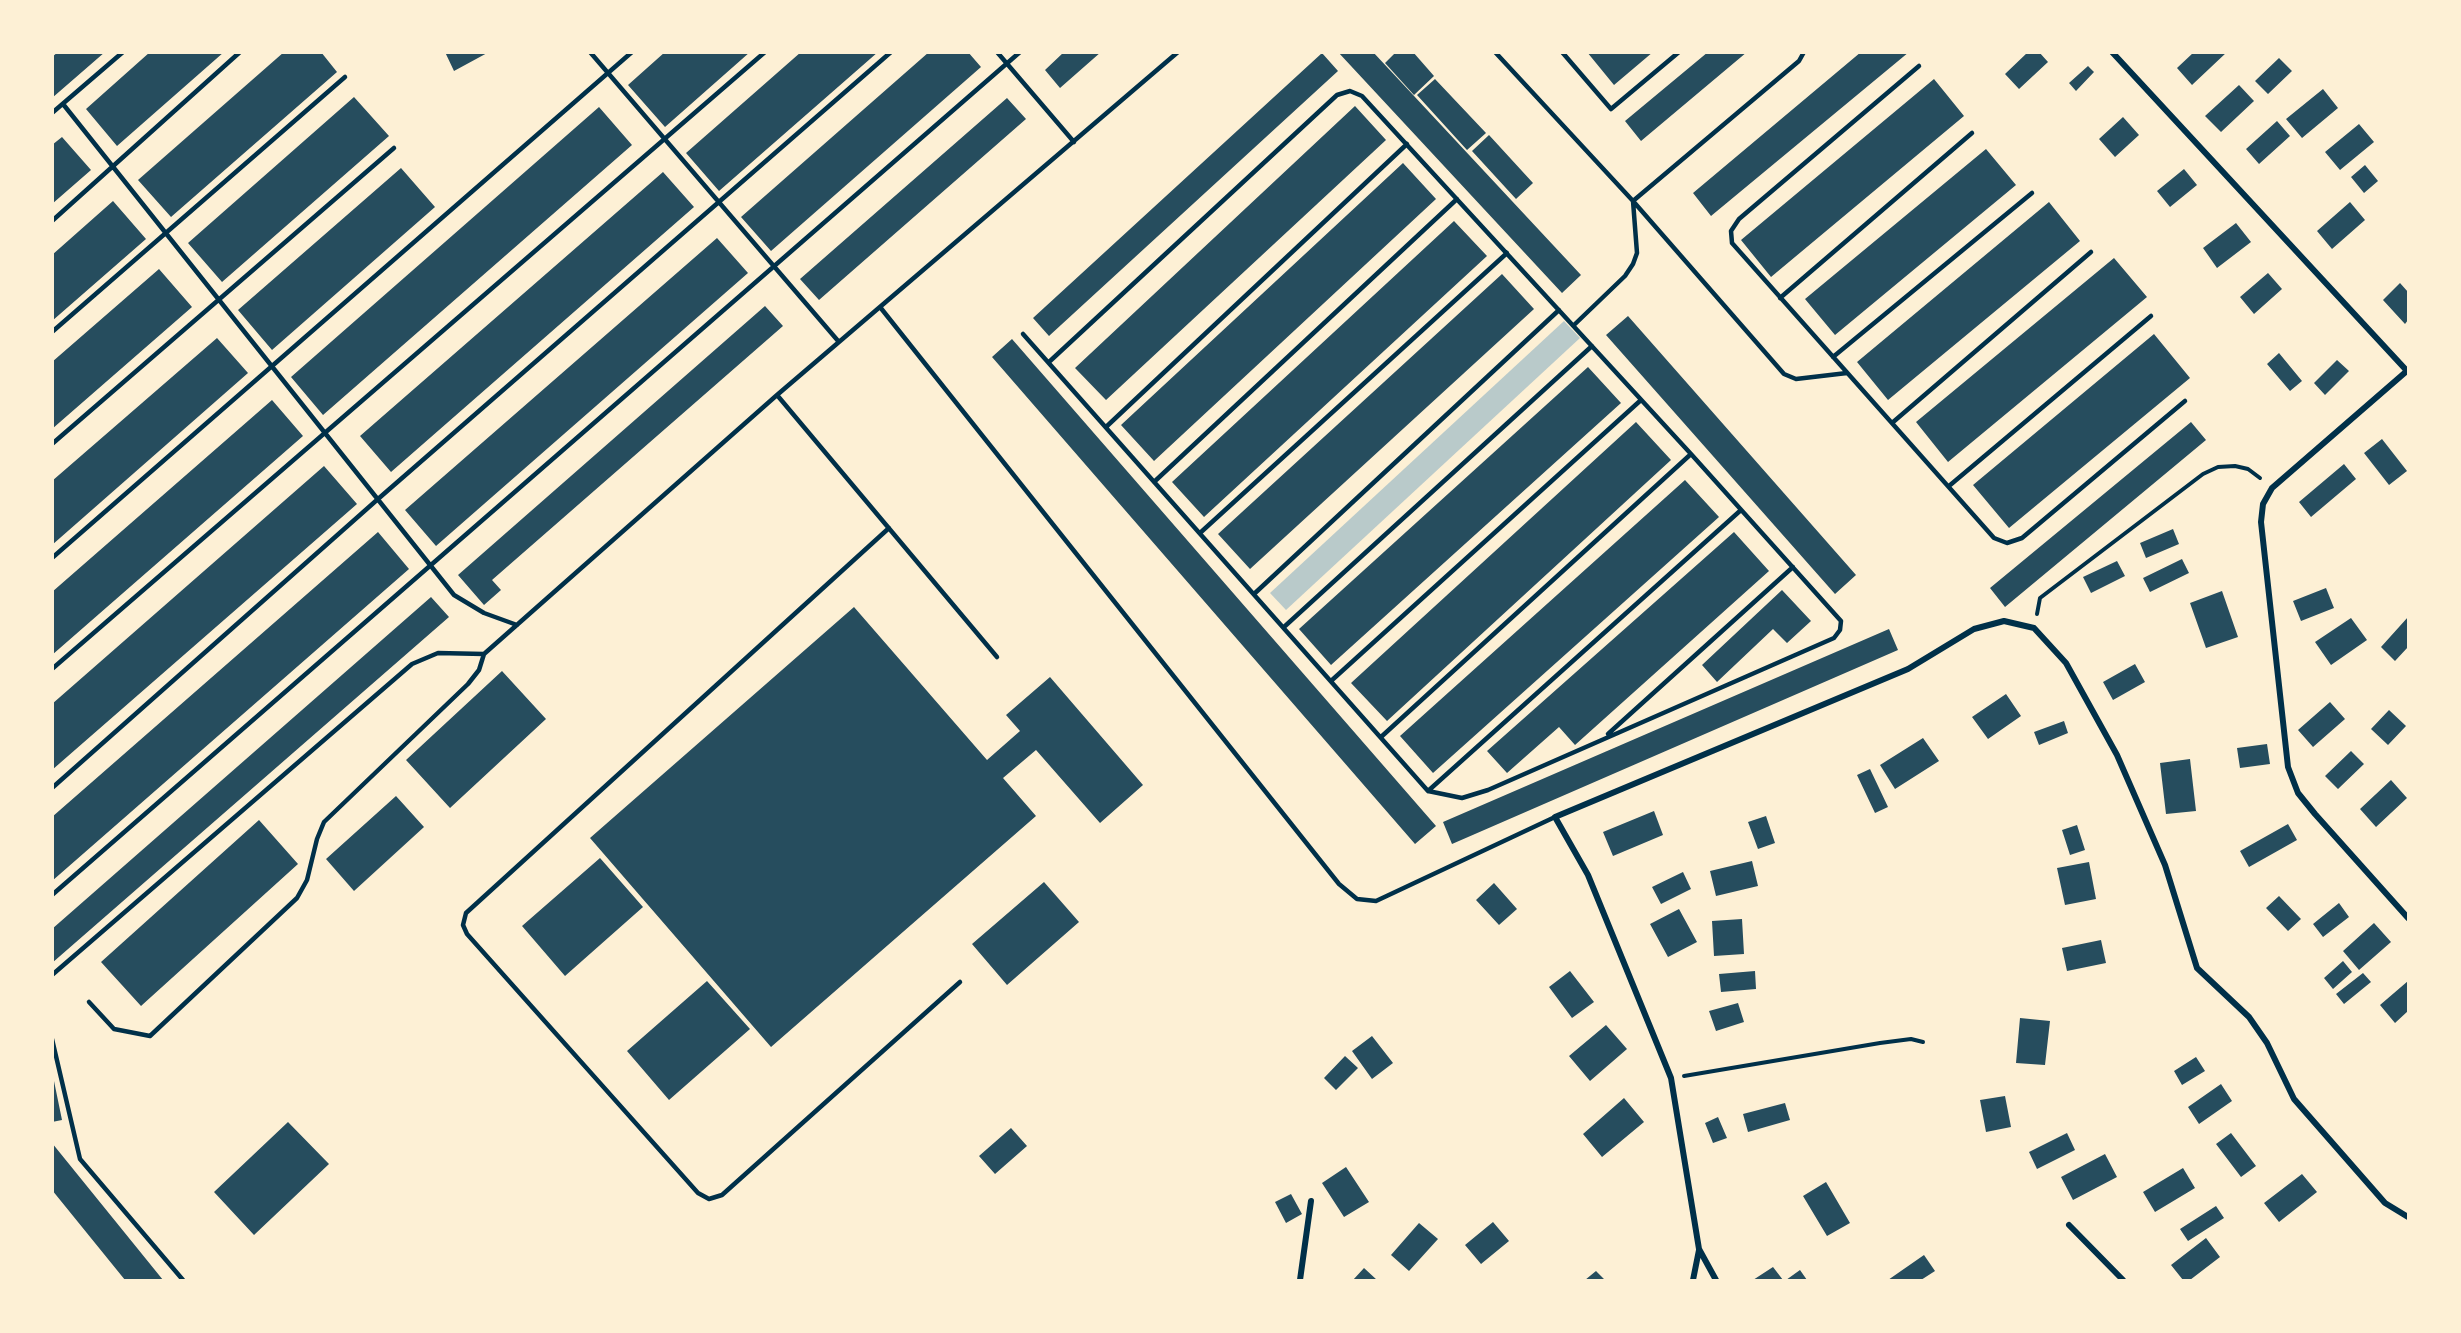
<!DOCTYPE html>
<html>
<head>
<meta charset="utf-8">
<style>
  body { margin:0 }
  #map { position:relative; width:2461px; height:1333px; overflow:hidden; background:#fdf0d5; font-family:"Exo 2",sans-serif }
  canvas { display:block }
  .frame { position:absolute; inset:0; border:54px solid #fdf0d5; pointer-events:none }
</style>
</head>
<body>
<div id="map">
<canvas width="2461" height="1333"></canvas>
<div class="frame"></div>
</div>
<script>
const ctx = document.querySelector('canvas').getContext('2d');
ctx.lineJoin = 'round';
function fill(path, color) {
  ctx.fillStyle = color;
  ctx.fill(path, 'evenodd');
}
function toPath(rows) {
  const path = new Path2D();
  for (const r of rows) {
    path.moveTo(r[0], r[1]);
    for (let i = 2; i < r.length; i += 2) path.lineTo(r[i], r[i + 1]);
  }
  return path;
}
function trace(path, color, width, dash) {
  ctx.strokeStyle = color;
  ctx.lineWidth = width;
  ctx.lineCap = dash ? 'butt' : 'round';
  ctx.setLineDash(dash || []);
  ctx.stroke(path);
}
const green = toPath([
  [1564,321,1580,338,1286,610,1270,593]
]);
const building = toPath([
  [58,52,105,52,52,98,52,57],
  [150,52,224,52,117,146,86,109],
  [284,52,321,52,337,72,171,217,138,180],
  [445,52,489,52,454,71],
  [665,52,750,52,665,127,628,85],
  [801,52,878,52,719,191,686,153],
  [929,52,968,52,981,67,771,251,741,217],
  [1064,52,1101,52,1060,88,1045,70],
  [1338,52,1373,52,1581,275,1562,293],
  [1396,52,1413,52,1434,76,1414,95,1385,63],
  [1587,52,1653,52,1614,85],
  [1708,52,1747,52,1641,141,1625,121],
  [1861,52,1909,52,1711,216,1693,193],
  [2028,52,2039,52,2048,62,2019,89,2005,74],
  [2194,52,2227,52,2192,85,2177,68],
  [1322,53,1338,71,1049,336,1033,318],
  [2279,58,2292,71,2268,94,2255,81],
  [2088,66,2094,72,2076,91,2069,83],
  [1435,79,1486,133,1467,150,1417,95],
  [1934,79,1964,116,1771,277,1741,240],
  [2239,85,2254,101,2221,132,2205,116],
  [2323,89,2338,108,2302,138,2286,119],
  [354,97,389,136,222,282,188,243],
  [1007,98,1026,119,819,300,800,279],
  [1355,106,1386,140,1106,400,1075,368],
  [599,107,632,145,323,415,291,377],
  [2123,117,2139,135,2115,157,2099,139],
  [2277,121,2290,136,2259,164,2246,149],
  [2359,124,2374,142,2340,170,2325,152],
  [1489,135,1533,183,1516,199,1472,151],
  [62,137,91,170,52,204,52,145],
  [1986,149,2016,185,1835,335,1805,299],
  [1403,163,1436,199,1154,461,1121,425],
  [2365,165,2378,181,2364,193,2351,177],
  [401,168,435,207,272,350,238,310],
  [2184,169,2197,185,2170,207,2157,191],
  [663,172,694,207,391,472,360,436],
  [113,201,146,239,52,321,52,255],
  [2049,202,2080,241,1888,400,1857,362],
  [2350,202,2365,220,2332,249,2317,231],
  [1454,221,1487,256,1204,517,1172,482],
  [2236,223,2251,242,2217,268,2203,248],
  [717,238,748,273,436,546,405,510],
  [2114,258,2147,297,1948,462,1916,422],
  [159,269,192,307,52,429,52,362],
  [2268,273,2282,289,2254,314,2240,297],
  [1502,274,1534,309,1250,569,1218,534],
  [2400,283,2408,292,2408,320,2405,324,2383,300],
  [765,306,783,326,492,580,501,590,484,605,458,575],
  [1628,316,1856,575,1835,594,1606,335],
  [2154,334,2190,378,2009,528,1973,485],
  [217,338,248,373,52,545,52,481],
  [1012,339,1436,826,1415,844,992,357],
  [2279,353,2302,381,2290,391,2267,364],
  [2337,360,2349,371,2325,395,2314,383],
  [1588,367,1621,403,1331,665,1299,629],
  [272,400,303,436,52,655,52,592],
  [1636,422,1671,460,1387,721,1351,683],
  [2191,422,2206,440,2005,607,1990,588],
  [2382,439,2407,471,2389,485,2364,453],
  [2344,464,2356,479,2311,517,2299,502],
  [324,466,357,504,52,770,52,704],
  [1685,480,1719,517,1433,773,1400,736],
  [2173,529,2179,544,2146,558,2140,543],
  [378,532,409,569,52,881,52,817],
  [1734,532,1769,571,1575,745,1559,727,1507,773,1487,751],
  [2182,559,2189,573,2150,592,2143,578],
  [2117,561,2125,576,2091,593,2083,577],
  [2326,588,2334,608,2301,621,2293,601],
  [1782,590,1811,621,1787,643,1773,629,1717,682,1702,665],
  [2222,591,2238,637,2206,648,2190,603],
  [431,597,449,617,52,963,52,929],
  [854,607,987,760,1020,731,1006,715,1050,677,1143,785,1100,823,1036,750,1003,778,1036,816,771,1047,590,838],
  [2408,617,2408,647,2395,661,2381,647],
  [2351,618,2367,640,2331,665,2315,642],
  [1889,629,1898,650,1452,844,1443,822],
  [2135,664,2145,682,2113,700,2103,682],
  [502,671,546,719,450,808,406,760],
  [2006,694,2021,716,1988,739,1972,717],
  [2330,702,2345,719,2313,747,2298,730],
  [2389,710,2406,726,2388,745,2371,729],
  [2064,721,2068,733,2039,745,2034,732],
  [1923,738,1939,761,1895,789,1880,765],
  [2267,744,2270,764,2240,768,2237,748],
  [2351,751,2364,764,2338,789,2325,776],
  [2190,759,2196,811,2166,814,2160,763],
  [1870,769,1888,807,1875,813,1857,775],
  [2391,780,2407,798,2376,827,2360,809],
  [396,796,424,827,354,891,326,859],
  [1654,811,1663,835,1613,856,1603,832],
  [1766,816,1775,843,1758,849,1748,822],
  [259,820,298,864,141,1006,101,962],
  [2288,824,2297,840,2249,867,2240,851],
  [2077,825,2085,850,2070,855,2062,830],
  [600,858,643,907,565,976,522,926],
  [1752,861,1758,886,1716,896,1710,871],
  [2089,862,2096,899,2065,905,2057,868],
  [1683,872,1691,889,1661,904,1652,887],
  [1044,882,1079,922,1007,985,972,944],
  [1494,883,1517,909,1499,925,1476,900],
  [2279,896,2301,919,2288,931,2266,908],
  [2339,903,2349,917,2323,937,2313,924],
  [1679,909,1697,942,1668,957,1650,924],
  [1742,919,1744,954,1714,956,1712,921],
  [2374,923,2391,942,2359,970,2343,951],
  [2101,940,2106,963,2067,971,2062,948],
  [2343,961,2352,972,2333,989,2324,978],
  [1570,971,1594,1002,1572,1018,1549,987],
  [1755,971,1756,989,1721,992,1719,974],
  [2363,973,2371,982,2344,1004,2336,994],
  [707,981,750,1029,669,1100,627,1051],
  [2408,981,2408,1011,2395,1023,2380,1005],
  [1738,1003,1744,1022,1716,1031,1709,1011],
  [2020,1018,2050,1021,2045,1065,2016,1063],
  [1606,1025,1627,1049,1590,1081,1569,1056],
  [1372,1036,1393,1063,1372,1079,1352,1051],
  [1345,1056,1358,1068,1336,1090,1324,1078],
  [2196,1057,2205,1071,2182,1085,2174,1071],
  [54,1081,62,1120,52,1122,52,1082],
  [2221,1084,2232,1101,2199,1124,2188,1107],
  [2005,1096,2011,1127,1986,1132,1980,1100],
  [1624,1098,1644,1122,1602,1157,1583,1134],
  [1785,1103,1790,1120,1748,1132,1743,1114],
  [1718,1117,1727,1138,1713,1143,1705,1123],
  [288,1122,329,1164,254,1235,214,1192],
  [1011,1128,1027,1146,995,1174,979,1156],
  [2067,1133,2075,1150,2037,1169,2029,1152],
  [2231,1133,2256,1166,2241,1177,2216,1144],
  [52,1143,163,1280,125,1280,52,1190],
  [2105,1154,2117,1177,2073,1200,2061,1177],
  [1346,1167,1369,1202,1344,1217,1322,1183],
  [2183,1168,2195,1188,2155,1212,2143,1192],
  [2302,1174,2317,1192,2279,1222,2264,1203],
  [1826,1182,1850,1223,1827,1236,1803,1196],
  [1291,1194,1302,1214,1286,1223,1275,1202],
  [2216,1206,2224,1218,2188,1241,2180,1229],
  [1493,1222,1509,1241,1481,1264,1465,1245],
  [1419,1223,1438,1239,1409,1271,1391,1255],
  [2206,1238,2220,1257,2190,1280,2183,1280,2171,1265],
  [1924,1255,1935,1271,1921,1280,1888,1280],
  [1773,1267,1783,1280,1753,1280],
  [1364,1268,1377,1280,1353,1280],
  [1800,1270,1807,1280,1786,1280],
  [1596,1271,1605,1280,1585,1280]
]);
const path = toPath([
  [2037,614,2040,598,2203,474,2218,467,2235,466,2248,469,2260,478],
  [1684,1076,1880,1043,1911,1039,1923,1042]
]);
const service = toPath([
  [590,52,839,342],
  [997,52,1074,142],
  [1495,52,1633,201,1799,61,1804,52],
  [1562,52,1611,109,1679,52],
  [1919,66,1739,219,1731,231,1732,243,1994,538,2007,543,2022,538,2185,401],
  [63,104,454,595,484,613,517,625],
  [52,113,123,52],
  [52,221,240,52],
  [1780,298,1972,133],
  [880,307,1339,884,1357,899,1376,901,1555,817],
  [1574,325,1625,276,1633,264,1637,253,1633,201,1784,374,1796,379,1847,373],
  [52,332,345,77],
  [1023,334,1428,791,1462,798,1488,790,1834,638,1840,630,1841,621,1691,454,1362,96,1350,91,1337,95,1049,362],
  [1833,357,2032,193],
  [777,395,997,657],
  [1892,423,2091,252],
  [1106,427,1407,144],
  [52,444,394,148],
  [1154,482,1457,199],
  [1949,486,2151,316],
  [889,528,466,913,463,925,467,934,698,1193,709,1199,722,1195,960,982],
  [1200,533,1507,253],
  [52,558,632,52],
  [1254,594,1559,310],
  [1284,627,1592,346],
  [52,669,765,52],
  [1331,681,1641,400],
  [1608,734,1793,567],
  [1381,737,1691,454],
  [52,788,378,499,891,52],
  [1428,791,1741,510],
  [52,895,1020,52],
  [52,975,412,664,438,653,484,654,777,395,1178,52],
  [89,1002,114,1029,150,1036,297,898,307,880,317,839,324,822,468,684,479,670,484,654],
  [52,1039,80,1159,183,1280]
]);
const minor = toPath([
  [2112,52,2408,372],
  [2408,370,2272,488,2263,504,2261,522,2288,767,2298,793,2315,814,2408,918],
  [2069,1225,2123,1280],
  [1300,1280,1311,1201],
  [1693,1280,1699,1250],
  [1716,1280,1699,1249,1671,1078,1588,875,1555,817,1908,669,1974,629,2004,621,2034,628,2066,663,2117,755,2165,865,2197,968,2249,1017,2267,1043,2294,1099,2385,1203,2408,1217]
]);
fill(green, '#b9caca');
fill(building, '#264d5e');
trace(path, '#003049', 4);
trace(service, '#003049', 4.5);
trace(minor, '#003049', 6);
</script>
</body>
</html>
